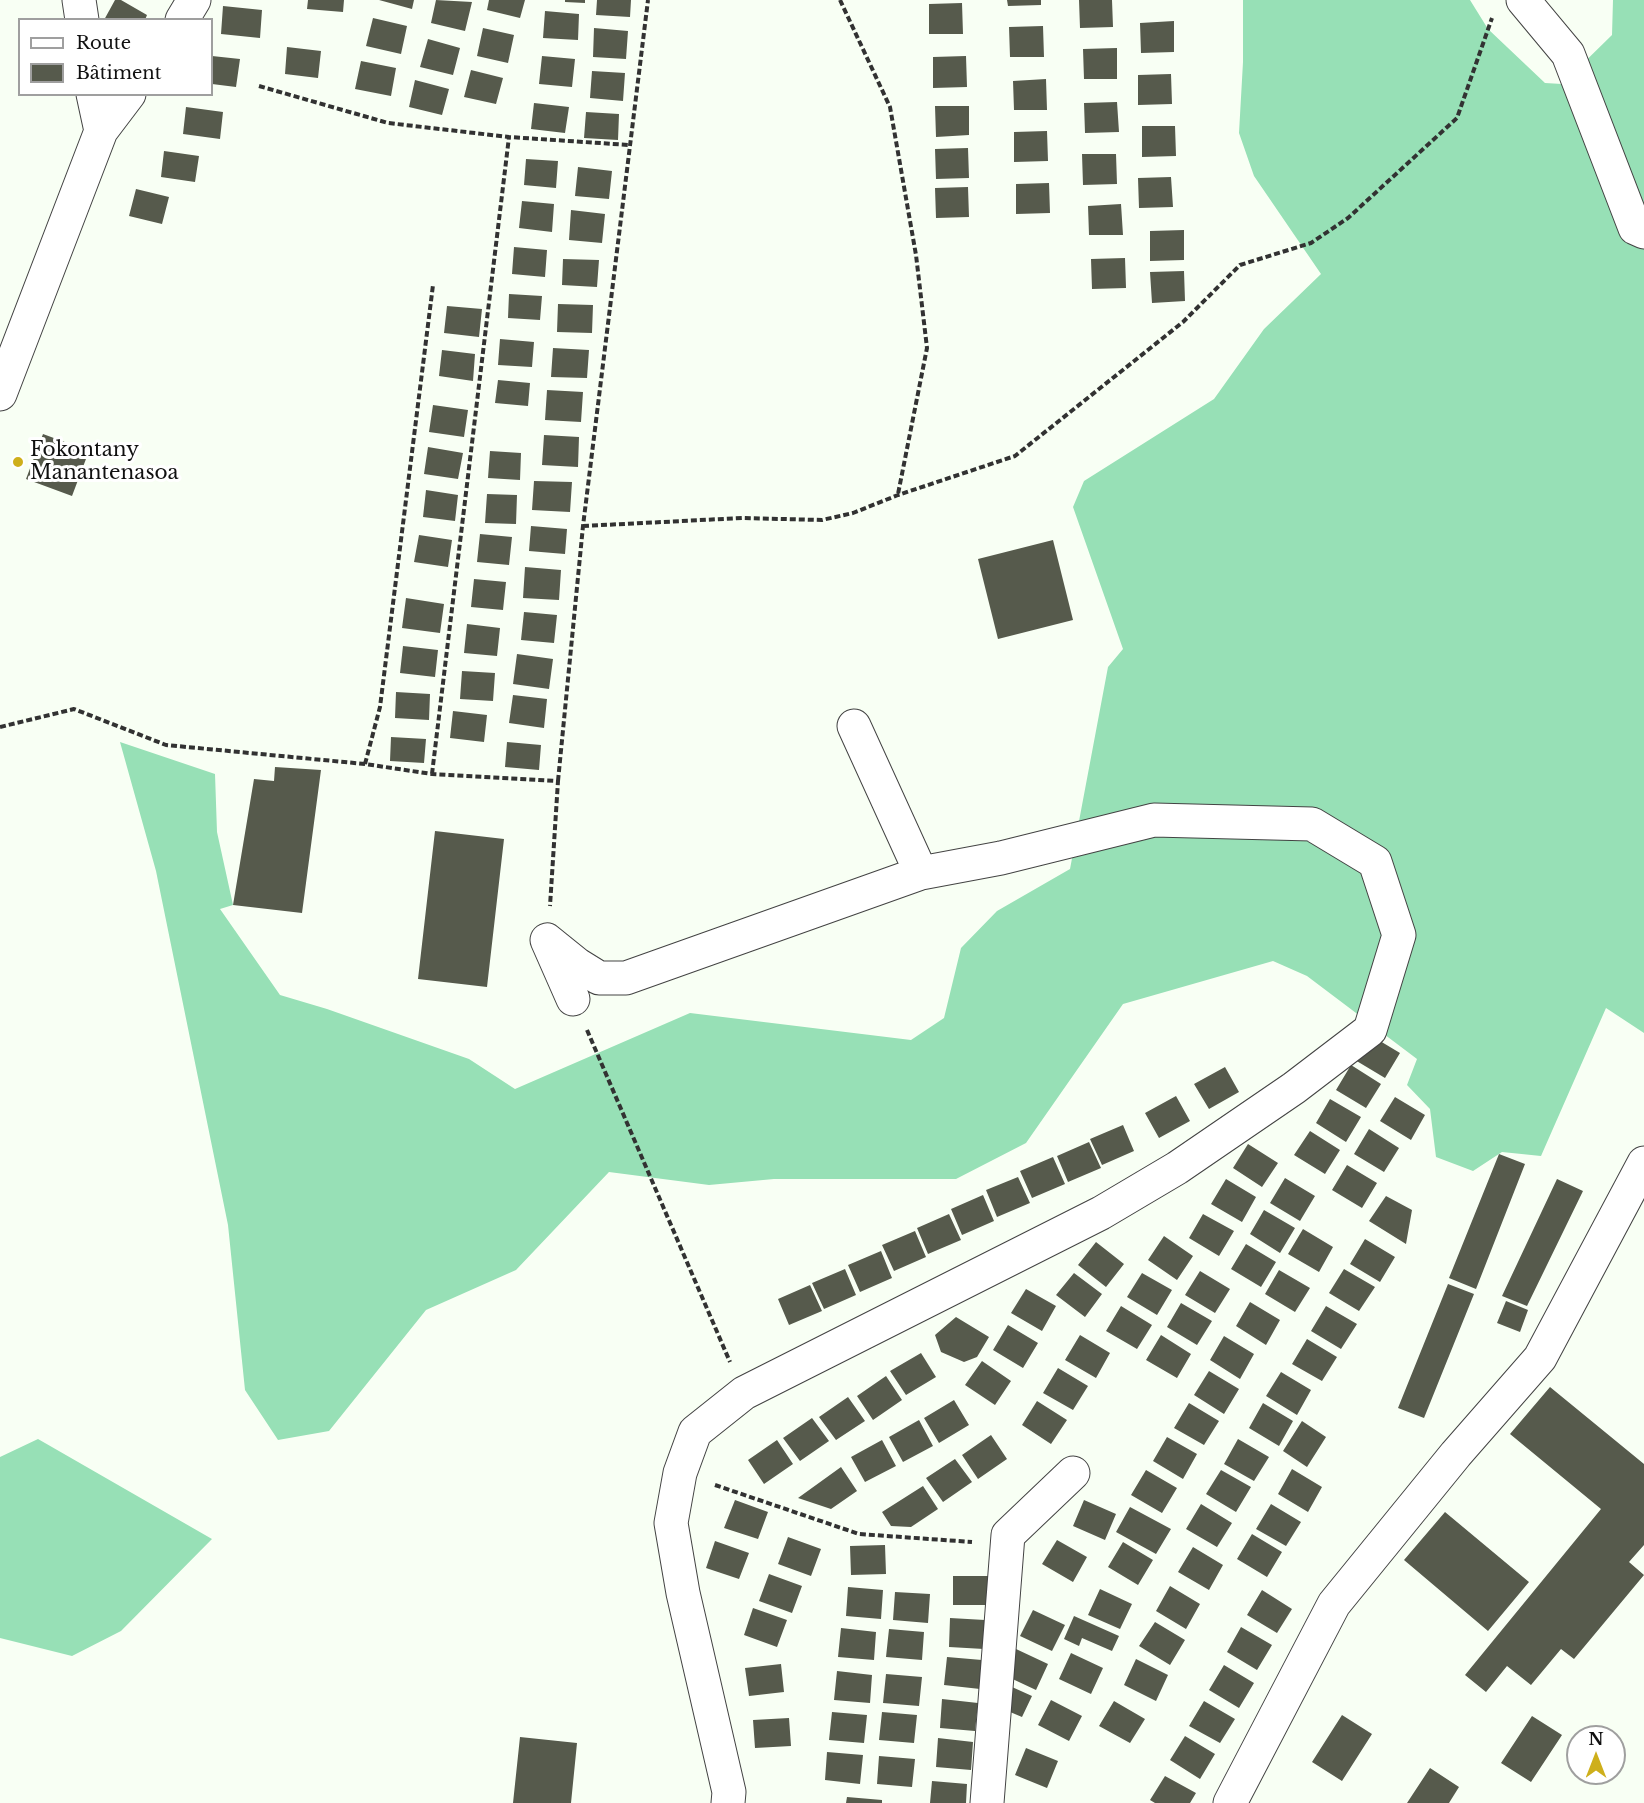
<!DOCTYPE html>
<html>
<head>
<meta charset="utf-8">
<style>
  body { margin:0 }
  #map { position:relative; width:1644px; height:1803px; overflow:hidden; background:#f8fff4; font-family:"Libre Baskerville",serif }
  canvas { display:block }
  .legend { position:absolute; left:18px; top:18px; width:195px; height:78px; box-sizing:border-box; background:#fff; border:2px solid #9f9f9f; margin:0; padding:8px 10px; list-style:none; font-size:18px; color:#101010 }
  .legend li { display:flex; align-items:center; gap:12px; height:30px }
  .legend b { width:30px; border:2px solid #9f9f9f }
  .north { position:absolute; left:1566px; top:1725px; width:60px; height:60px; box-sizing:border-box; background:#fff; border:2px solid #9f9f9f; border-radius:50%; rotate:0deg; font-size:16px; font-weight:700; line-height:24px; text-align:center; color:#101010 }
  .north::after { content:''; display:block; margin:auto; width:21px; height:27px; background:#ceaf1b; clip-path:polygon(50% 0,100% 100%,50% 72%,0 100%) }
</style>
</head>
<body>
<div id="map">
<canvas width="1644" height="1803"></canvas>
<ul class="legend">
<li><b style="height:8px;background:#fff"></b>Route</li>
<li><b style="height:16px;background:#565a4c"></b>Bâtiment</li>
</ul>
<div class="north">N</div>
</div>
<script>
const ctx = document.querySelector('canvas').getContext('2d');
ctx.lineJoin = 'round';
function fill(path, color) {
  ctx.fillStyle = color;
  ctx.fill(path, 'evenodd');
}
function toPath(rows) {
  const path = new Path2D();
  for (const r of rows) {
    path.moveTo(r[0], r[1]);
    for (let i = 2; i < r.length; i += 2) path.lineTo(r[i], r[i + 1]);
  }
  return path;
}
function trace(path, color, width, dash) {
  ctx.strokeStyle = color;
  ctx.lineWidth = width;
  ctx.lineCap = dash ? 'butt' : 'round';
  ctx.setLineDash(dash || []);
  ctx.stroke(path);
}
function write(font, color, halo, rows, align = 'center') {
  ctx.font = font + ' "Libre Baskerville",serif';
  ctx.lineWidth = 6;
  ctx.setLineDash([]);
  ctx.textBaseline = 'middle';
  ctx.strokeStyle = halo;
  ctx.fillStyle = color;
  for (const [text, x, y, turn = 0] of rows) {
    ctx.save();
    ctx.translate(x, y);
    ctx.rotate((+turn || 0) * Math.PI / 180);
    ctx.textAlign = isNaN(turn) ? turn : align;
    if (halo) ctx.strokeText(text, 0, 0);
    ctx.fillText(text, 0, 0);
    ctx.restore();
  }
}
const forest = toPath([
  [1243,0,1470,0,1488,29,1545,83,1562,84,1612,35,1613,0,1644,0,1644,1033,1606,1008,1541,1156,1502,1152,1473,1171,1436,1157,1430,1109,1407,1085,1417,1059,1307,976,1273,961,1123,1004,1026,1143,956,1179,774,1179,709,1185,609,1172,516,1270,426,1310,329,1431,278,1440,245,1390,228,1225,156,871,120,742,215,774,217,832,233,905,220,909,280,995,327,1009,469,1059,515,1089,690,1013,911,1040,944,1018,961,948,997,911,1070,869,1108,667,1123,649,1073,507,1084,481,1214,399,1264,329,1321,274,1254,176,1239,133,1243,62],
  [38,1439,212,1539,121,1631,72,1656,0,1638,0,1457]
]);
const building = toPath([
  [115,0,121,0,147,15,145,20,104,20],
  [308,0,344,0,343,12,307,9],
  [379,0,414,0,412,9],
  [436,0,472,2,465,31,431,23],
  [489,0,525,0,520,18,487,10],
  [565,0,585,0,585,3,565,2],
  [597,0,631,0,630,17,596,15],
  [1007,0,1041,0,1041,5,1008,6],
  [1079,0,1112,0,1113,27,1080,28],
  [962,3,963,34,929,34,929,4],
  [223,6,262,10,260,38,221,34],
  [545,11,579,14,578,40,543,38],
  [373,18,407,26,401,54,366,46],
  [1174,21,1174,52,1141,53,1140,23],
  [1043,26,1044,57,1010,57,1009,27],
  [483,28,514,35,508,63,477,56],
  [594,28,628,31,626,59,593,57],
  [428,39,460,48,453,75,420,67],
  [287,47,321,51,318,78,285,74],
  [1117,48,1117,79,1084,79,1083,49],
  [212,56,240,59,236,87,212,84],
  [542,56,575,59,572,87,539,84],
  [966,56,967,87,933,88,933,57],
  [361,61,396,68,391,96,355,89],
  [471,70,503,78,496,104,464,97],
  [592,71,625,73,623,101,590,98],
  [1171,74,1172,104,1138,105,1138,75],
  [1046,79,1047,110,1014,110,1013,81],
  [415,80,449,89,442,115,409,107],
  [1117,102,1119,132,1085,133,1084,103],
  [534,103,569,107,565,133,531,129],
  [935,106,969,106,969,135,936,137],
  [186,107,223,112,220,139,183,134],
  [586,112,619,114,618,140,584,138],
  [1142,126,1175,126,1176,156,1142,157],
  [1047,131,1048,161,1014,162,1014,132],
  [968,148,969,178,936,179,935,149],
  [164,151,199,156,195,182,161,177],
  [1082,154,1116,154,1117,184,1083,185],
  [526,159,558,161,556,188,524,185],
  [578,167,612,171,609,199,575,196],
  [1171,177,1173,207,1139,208,1138,178],
  [1049,183,1050,213,1016,214,1016,184],
  [968,187,969,217,936,218,935,188],
  [136,189,169,197,162,224,129,216],
  [522,201,554,204,552,232,519,228],
  [1121,204,1123,235,1089,235,1088,206],
  [571,210,605,214,602,243,569,240],
  [1184,230,1184,260,1150,261,1150,231],
  [514,247,547,250,545,277,512,274],
  [1125,258,1126,288,1092,289,1091,259],
  [563,259,599,260,597,287,562,285],
  [1184,271,1185,301,1152,303,1150,272],
  [509,294,542,296,540,320,508,318],
  [558,304,593,305,592,333,557,332],
  [447,306,482,309,479,337,444,333],
  [500,339,534,342,532,367,498,365],
  [553,348,589,350,587,378,551,377],
  [442,350,475,354,473,381,439,376],
  [498,380,530,383,528,406,495,403],
  [547,390,583,392,581,422,545,420],
  [433,405,468,410,464,437,429,432],
  [43,434,89,451,72,496,26,479],
  [544,435,579,437,578,467,542,465],
  [428,447,463,453,458,479,424,474],
  [490,451,521,453,520,480,488,478],
  [534,481,572,482,570,512,532,510],
  [426,490,458,495,455,521,423,517],
  [487,494,517,495,516,524,485,523],
  [531,526,567,529,565,554,529,551],
  [480,534,512,537,509,565,477,562],
  [419,535,452,540,448,567,414,562],
  [1053,540,1073,620,998,639,978,559],
  [525,567,561,570,559,600,523,598],
  [474,579,506,582,503,610,471,607],
  [406,598,444,604,440,633,402,628],
  [524,612,557,615,554,643,521,640],
  [467,624,500,628,497,656,464,653],
  [403,646,438,650,435,677,400,673],
  [517,654,553,659,549,689,513,684],
  [462,671,495,673,493,701,460,699],
  [396,692,430,694,429,720,395,718],
  [513,695,547,699,544,728,509,723],
  [453,711,487,715,484,742,450,738],
  [391,737,426,739,424,763,390,761],
  [507,742,541,745,539,770,505,767],
  [275,767,321,770,302,913,233,905,254,779,274,781],
  [435,831,504,839,487,987,418,979],
  [1370,1035,1400,1053,1385,1078,1355,1060],
  [1351,1065,1381,1084,1366,1108,1336,1090],
  [1225,1067,1239,1092,1209,1109,1194,1084],
  [1176,1096,1190,1121,1159,1138,1145,1113],
  [1395,1097,1425,1115,1411,1140,1380,1121],
  [1330,1099,1361,1117,1346,1142,1316,1123],
  [1123,1125,1134,1151,1102,1165,1090,1139],
  [1369,1129,1399,1148,1384,1172,1354,1154],
  [1310,1131,1340,1150,1325,1174,1294,1155],
  [1089,1142,1101,1168,1068,1182,1057,1156],
  [1248,1144,1278,1163,1262,1187,1233,1168],
  [1499,1154,1525,1164,1476,1289,1449,1278],
  [1053,1157,1065,1184,1032,1198,1020,1171],
  [1347,1165,1377,1183,1362,1208,1332,1190],
  [1018,1177,1030,1203,997,1217,986,1190],
  [1285,1178,1315,1196,1300,1221,1270,1203],
  [1226,1179,1256,1197,1242,1222,1211,1204],
  [1557,1179,1583,1191,1527,1306,1502,1296],
  [983,1195,994,1221,962,1235,951,1209],
  [1386,1196,1412,1210,1406,1244,1369,1221],
  [1264,1210,1295,1228,1280,1253,1250,1234],
  [949,1214,961,1240,928,1254,917,1228],
  [1203,1214,1234,1231,1219,1256,1189,1238],
  [1303,1229,1333,1247,1319,1272,1288,1254],
  [915,1231,926,1257,894,1271,882,1245],
  [1164,1236,1193,1256,1177,1280,1148,1260],
  [1365,1239,1395,1257,1380,1282,1350,1264],
  [1096,1242,1124,1264,1106,1287,1078,1265],
  [1246,1244,1276,1262,1261,1287,1231,1269],
  [881,1251,892,1278,860,1292,848,1265],
  [845,1269,856,1295,824,1309,812,1283],
  [1344,1269,1375,1287,1359,1311,1329,1293],
  [1279,1270,1310,1288,1295,1312,1265,1294],
  [1200,1271,1230,1289,1215,1313,1185,1295],
  [1074,1273,1102,1294,1085,1317,1056,1295],
  [1142,1273,1172,1290,1157,1315,1127,1297],
  [1448,1284,1474,1294,1424,1418,1398,1408],
  [810,1285,822,1311,789,1325,778,1299],
  [1026,1289,1056,1306,1042,1331,1011,1313],
  [1506,1301,1528,1310,1520,1332,1497,1323],
  [1250,1302,1280,1320,1266,1345,1236,1326],
  [1181,1303,1212,1321,1197,1345,1167,1327],
  [1121,1306,1152,1325,1137,1349,1106,1331],
  [1326,1306,1357,1324,1341,1349,1311,1331],
  [956,1317,989,1337,977,1357,964,1362,941,1352,935,1335],
  [1008,1325,1038,1343,1023,1368,993,1350],
  [1080,1335,1110,1353,1096,1378,1065,1360],
  [1161,1335,1191,1354,1177,1378,1146,1360],
  [1224,1336,1254,1354,1240,1379,1210,1360],
  [1307,1339,1337,1357,1322,1381,1292,1364],
  [921,1353,936,1377,906,1395,890,1371],
  [982,1361,1011,1381,995,1405,965,1385],
  [1058,1368,1088,1386,1073,1410,1043,1393],
  [1209,1371,1239,1389,1224,1414,1194,1395],
  [1281,1372,1311,1390,1297,1415,1266,1396],
  [886,1376,902,1400,873,1420,857,1396],
  [1550,1387,1644,1464,1644,1545,1629,1562,1644,1575,1574,1659,1561,1649,1531,1685,1507,1666,1486,1692,1465,1675,1601,1509,1510,1434],
  [848,1397,865,1421,836,1440,819,1417],
  [954,1400,969,1425,939,1443,924,1418],
  [1037,1401,1067,1420,1051,1444,1022,1425],
  [1189,1403,1219,1421,1204,1445,1174,1428],
  [1263,1403,1293,1421,1279,1446,1249,1428],
  [812,1418,829,1441,800,1461,783,1438],
  [919,1420,933,1446,903,1462,889,1437],
  [1302,1421,1326,1437,1307,1467,1283,1451],
  [991,1435,1007,1459,978,1479,962,1455],
  [1167,1437,1197,1454,1183,1479,1153,1461],
  [1238,1439,1269,1457,1254,1481,1224,1464],
  [777,1440,793,1464,764,1484,748,1460],
  [882,1440,896,1466,865,1482,851,1457],
  [955,1459,972,1482,943,1502,926,1478],
  [841,1467,857,1491,831,1509,798,1498],
  [1292,1469,1322,1487,1308,1512,1278,1494],
  [1146,1470,1177,1488,1162,1513,1131,1495],
  [1221,1470,1251,1487,1236,1512,1206,1494],
  [923,1486,938,1509,911,1527,891,1526,882,1512],
  [735,1500,768,1512,758,1539,724,1528],
  [1084,1500,1116,1514,1105,1540,1073,1526],
  [1201,1504,1232,1523,1217,1547,1186,1529],
  [1271,1504,1301,1522,1286,1546,1256,1529],
  [1130,1507,1171,1529,1156,1554,1116,1532],
  [1445,1512,1529,1582,1488,1631,1404,1560],
  [1252,1534,1282,1552,1267,1577,1237,1559],
  [788,1537,821,1549,811,1576,778,1564],
  [1057,1540,1087,1557,1073,1582,1042,1564],
  [715,1541,749,1553,739,1579,706,1568],
  [1123,1542,1153,1560,1138,1585,1108,1567],
  [885,1545,886,1574,851,1575,850,1546],
  [1193,1547,1223,1565,1209,1590,1178,1572],
  [769,1574,802,1586,792,1613,759,1601],
  [953,1576,989,1576,989,1605,953,1605],
  [1170,1586,1200,1604,1186,1629,1156,1611],
  [848,1587,883,1590,881,1619,846,1616],
  [1100,1589,1132,1604,1120,1629,1088,1615],
  [1262,1590,1292,1609,1277,1633,1247,1615],
  [895,1592,930,1594,928,1623,893,1620],
  [753,1608,787,1620,777,1647,744,1635],
  [1033,1610,1065,1625,1052,1651,1020,1636],
  [1074,1616,1119,1636,1112,1651,1082,1638,1079,1646,1064,1639],
  [950,1618,985,1620,984,1649,949,1647],
  [1155,1622,1185,1640,1170,1665,1139,1646],
  [1241,1627,1272,1645,1257,1670,1227,1652],
  [841,1628,876,1632,874,1660,838,1657],
  [889,1629,924,1632,922,1660,886,1657],
  [1016,1649,1048,1664,1036,1690,1004,1675],
  [1071,1653,1103,1668,1091,1694,1059,1679],
  [947,1657,982,1660,980,1689,944,1685],
  [1136,1659,1168,1675,1156,1701,1124,1685],
  [781,1664,784,1692,749,1696,745,1668],
  [1224,1665,1254,1683,1239,1708,1209,1690],
  [837,1671,872,1675,870,1703,834,1700],
  [886,1674,922,1677,919,1706,883,1703],
  [1012,1687,1032,1696,1022,1717,1003,1709],
  [942,1699,978,1703,975,1731,940,1728],
  [1051,1700,1082,1716,1069,1741,1038,1725],
  [1114,1701,1145,1719,1130,1743,1099,1726],
  [1204,1701,1235,1719,1220,1743,1189,1726],
  [832,1712,867,1715,864,1743,829,1740],
  [882,1712,917,1715,914,1743,879,1740],
  [1342,1715,1372,1734,1342,1781,1312,1762],
  [1532,1716,1562,1735,1531,1782,1501,1763],
  [789,1718,791,1746,755,1748,753,1720],
  [1185,1736,1215,1754,1200,1779,1170,1760],
  [520,1737,577,1743,571,1803,513,1803],
  [938,1738,973,1742,971,1770,936,1767],
  [1026,1748,1058,1761,1047,1788,1015,1775],
  [827,1752,863,1755,860,1784,825,1780],
  [879,1756,915,1759,912,1787,877,1784],
  [1430,1768,1459,1787,1449,1803,1407,1803],
  [1165,1776,1196,1793,1190,1803,1155,1803,1150,1800],
  [932,1781,967,1784,966,1803,930,1803],
  [847,1797,882,1800,882,1803,846,1803]
]);
const path = toPath([
  [840,0,890,107,916,255,927,348,898,494],
  [259,86,388,123,509,137,629,145],
  [583,526,742,518,822,520,853,513,898,495,1015,456,1183,322,1240,265,1311,243,1348,218,1457,118,1492,18],
  [0,727,74,709,166,745,365,764,432,774,558,781,550,906],
  [365,764,380,707,433,285],
  [432,774,509,137],
  [558,781,583,526,648,0],
  [587,1030,730,1362],
  [715,1485,859,1534,972,1542]
]);
const minor = toPath([
  [79,0,82,20],
  [1523,0,1568,54,1635,228,1644,232],
  [182,20,194,0],
  [93,94,101,131],
  [0,394,101,131,129,94],
  [854,726,921,873],
  [573,999,547,940,578,965,599,978,626,978,921,873,1001,858,1154,820,1312,824,1375,862,1399,935,1370,1030,1294,1088,1177,1168,1101,1213,744,1393,695,1432,680,1473,671,1523,683,1593,729,1792,728,1803],
  [987,1803,1008,1535,1073,1473],
  [1230,1803,1334,1604,1456,1454,1540,1358,1644,1163]
]);
const markers = [
  [18,462,6,"#ceaf1b"]
];
const poiNames = [
  ["Fokontany",30,450],
  ["Manantenasoa",30,473]
];
fill(forest, '#97e0b6');
fill(building, '#565a4c');
trace(minor, '#434343', 35);
trace(path, '#323232', 4, [6, 3]);
trace(minor, '#fff', 33);
for (const [x, y, r, color] of markers) {
  const dot = new Path2D();
  dot.arc(x, y, r, 0, 2 * Math.PI);
  ctx.fillStyle = color;
  ctx.fill(dot);
  trace(dot, '#fff', 2);
}
write('20px', '#101010', '#fff', poiNames, 'left');
</script>
</body>
</html>
